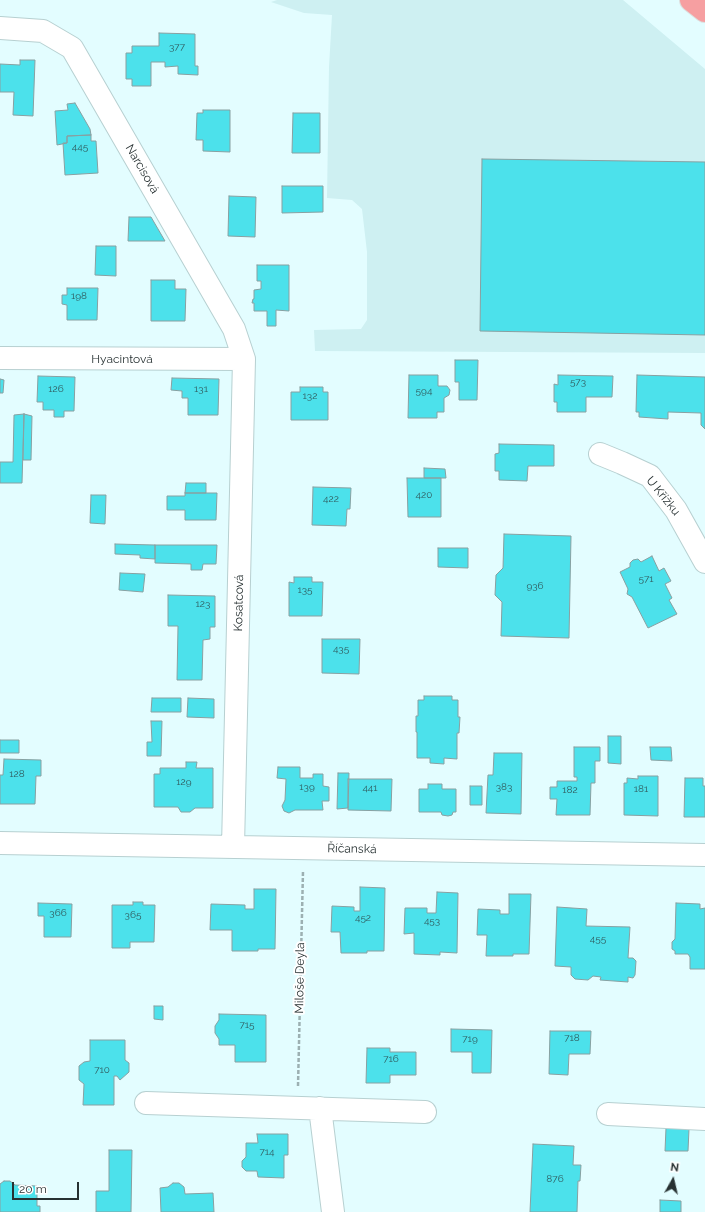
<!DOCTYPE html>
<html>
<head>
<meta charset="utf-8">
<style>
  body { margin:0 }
  #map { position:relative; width:705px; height:1212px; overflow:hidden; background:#e3fdff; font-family:Raleway,sans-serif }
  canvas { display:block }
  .north { position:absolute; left:653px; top:1160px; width:40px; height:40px; -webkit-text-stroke:3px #fff; paint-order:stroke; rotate:8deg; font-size:11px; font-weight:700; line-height:16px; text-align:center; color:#273132 }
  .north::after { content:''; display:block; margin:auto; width:14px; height:18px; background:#273132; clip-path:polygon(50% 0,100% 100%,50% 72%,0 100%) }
  .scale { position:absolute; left:12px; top:1182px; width:67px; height:18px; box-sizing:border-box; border:2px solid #273132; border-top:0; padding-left:5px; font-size:12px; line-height:14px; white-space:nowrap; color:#273132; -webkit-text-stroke:3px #fff; paint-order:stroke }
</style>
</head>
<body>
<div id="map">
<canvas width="705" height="1212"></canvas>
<div class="north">N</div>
<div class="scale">20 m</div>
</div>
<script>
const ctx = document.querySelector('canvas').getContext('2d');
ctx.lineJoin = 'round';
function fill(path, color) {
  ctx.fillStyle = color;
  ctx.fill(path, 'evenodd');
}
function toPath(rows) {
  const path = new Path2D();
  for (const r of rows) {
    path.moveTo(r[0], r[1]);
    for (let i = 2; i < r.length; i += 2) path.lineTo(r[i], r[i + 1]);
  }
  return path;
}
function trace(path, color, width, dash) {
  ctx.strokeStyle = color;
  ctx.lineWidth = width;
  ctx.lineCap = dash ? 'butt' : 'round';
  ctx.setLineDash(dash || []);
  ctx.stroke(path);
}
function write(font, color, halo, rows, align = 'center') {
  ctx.font = font + ' Raleway,sans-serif';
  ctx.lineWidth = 4;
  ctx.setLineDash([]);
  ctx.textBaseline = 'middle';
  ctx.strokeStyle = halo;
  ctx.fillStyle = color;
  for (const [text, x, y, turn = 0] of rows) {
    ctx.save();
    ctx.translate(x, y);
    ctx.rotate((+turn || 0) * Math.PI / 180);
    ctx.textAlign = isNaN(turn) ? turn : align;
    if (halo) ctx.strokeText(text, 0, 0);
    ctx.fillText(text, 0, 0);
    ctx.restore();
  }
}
const built = toPath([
  [277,0,623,0,705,69,705,353,315,351,314,330,361,329,367,320,367,252,362,209,352,200,327,198,329,67,332,15,304,13,271,2]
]);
const building = toPath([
  [159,33,195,34,195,66,198,66,198,75,178,74,178,66,165,67,165,62,151,62,151,86,132,86,132,79,126,79,126,53,132,53,132,46,159,46,159,33],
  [20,60,35,60,33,116,13,115,14,92,0,92,0,64,20,65,20,60],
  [75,103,90,129,91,135,67,136,67,143,57,145,55,111,68,110,67,104,75,103],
  [203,110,230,110,230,152,203,151,203,140,196,140,197,113,203,113,203,110],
  [293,113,320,113,320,153,292,153,293,113],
  [91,135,91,141,96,141,98,173,65,175,63,143,67,143,67,136,91,135],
  [482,159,705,162,705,335,480,331,482,159],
  [282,186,323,186,323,212,282,213,282,186],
  [229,196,256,197,255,237,228,236,229,196],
  [129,217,151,217,165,241,128,241,129,217],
  [96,246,116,246,116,276,95,275,96,246],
  [257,265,289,265,289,311,276,310,276,326,267,326,267,311,254,311,254,303,252,303,253,299,254,299,254,290,261,289,261,281,257,281,257,265],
  [151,280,175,280,175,289,186,289,185,321,151,321,151,280],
  [67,288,98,288,97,320,67,320,67,305,62,304,62,295,67,295,67,288],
  [455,360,478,360,477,400,459,400,459,382,455,382,455,360],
  [409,375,438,375,438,386,447,386,450,390,449,395,444,398,444,412,437,412,437,418,408,418,409,375],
  [558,375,613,376,612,397,586,397,586,412,557,412,557,402,554,402,554,384,558,385,558,375],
  [637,375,705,377,705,429,701,425,701,413,668,412,668,419,639,417,639,412,636,412,637,375],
  [38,376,75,377,74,411,64,411,64,417,54,417,54,410,43,410,43,402,37,402,38,376],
  [172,378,219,379,218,415,188,415,188,398,182,398,182,391,171,390,172,378],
  [0,379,4,380,3,393,0,393,0,379],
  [300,387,323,387,323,392,328,392,328,420,291,420,291,392,300,392,300,387],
  [24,414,22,483,0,483,0,462,13,462,14,415,24,414],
  [24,414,32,416,31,460,23,460,24,414],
  [499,444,554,445,554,466,528,466,527,481,499,480,499,471,495,471,495,454,499,453,499,444],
  [424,468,445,469,446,478,424,478,424,468],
  [407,478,441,478,441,517,408,517,407,478],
  [186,483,206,483,206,493,185,493,186,483],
  [313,487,351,488,350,509,347,509,346,526,312,525,313,487],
  [185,493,217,493,216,520,185,520,185,510,167,510,167,496,185,496,185,493],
  [91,495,106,495,105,524,90,523,91,495],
  [504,534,571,536,569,638,501,636,502,602,495,595,496,575,503,568,504,534],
  [115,544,155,545,155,559,140,558,140,555,115,554,115,544],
  [155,545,217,545,216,564,203,564,202,570,191,570,191,564,155,563,155,545],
  [438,548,468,548,468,568,438,567,438,548],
  [652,556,659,571,664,568,671,581,665,584,672,598,669,600,677,614,648,628,632,597,627,594,628,589,620,572,630,567,630,563,633,560,638,559,641,562,652,556],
  [120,573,145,574,143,592,119,590,120,573],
  [294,577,312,577,312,582,323,582,322,616,289,616,289,582,294,583,294,577],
  [168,595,215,596,215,627,210,627,210,639,203,640,202,680,177,680,178,626,168,626,168,595],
  [322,639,360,639,359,674,322,673,322,639],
  [424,696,452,696,452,700,458,700,458,717,460,717,459,733,457,733,457,759,444,758,444,764,430,763,430,758,417,758,417,732,416,732,416,716,418,716,418,700,424,700,424,696],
  [152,698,181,698,181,712,151,712,152,698],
  [188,698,214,699,214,718,187,717,188,698],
  [151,721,162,721,161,756,147,756,147,742,152,742,151,721],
  [608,736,621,736,621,764,608,763,608,736],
  [0,740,19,740,19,753,0,753,0,740],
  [574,747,600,747,600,761,595,761,595,783,591,783,590,815,556,815,557,799,550,799,550,787,557,787,557,781,577,781,577,777,574,777,574,747],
  [650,747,671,747,672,761,651,760,650,747],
  [494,753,522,753,521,814,486,813,488,775,493,775,494,753],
  [4,759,41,760,41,776,36,776,35,804,0,804,0,775,3,775,4,759],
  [186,762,197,762,196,768,213,768,213,808,195,808,190,812,181,812,178,807,154,807,154,774,160,774,160,768,186,768,186,762],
  [278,767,300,767,300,778,313,778,313,774,323,774,323,786,329,787,329,801,322,801,323,810,295,810,289,813,284,811,282,806,285,800,286,779,277,778,278,767],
  [338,773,349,773,348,808,337,809,338,773],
  [638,776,658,776,658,816,624,815,624,783,627,783,627,778,638,779,638,776],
  [685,778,703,778,703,786,705,786,705,817,684,817,685,778],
  [348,779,392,779,391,811,348,810,348,779],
  [428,784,442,784,442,789,456,789,456,812,453,812,452,815,448,816,442,815,441,812,419,812,419,789,428,789,428,784],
  [470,786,482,786,482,805,470,805,470,786],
  [360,887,385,888,384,951,367,951,367,953,341,953,340,932,331,932,332,906,354,907,354,911,360,911,360,887],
  [254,889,276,889,275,949,258,949,258,951,232,951,232,930,210,930,211,904,245,905,245,909,254,909,254,889],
  [437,892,458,893,457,953,440,952,440,955,414,954,414,933,404,934,405,908,427,908,427,913,436,913,437,892],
  [509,894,531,894,529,954,513,954,513,956,486,956,487,935,477,935,478,909,500,910,500,914,509,914,509,894],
  [133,902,143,902,143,905,155,905,154,942,130,942,130,948,112,948,112,905,133,905,133,902],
  [38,903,72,904,71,937,44,937,44,916,38,916,38,903],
  [676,903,700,904,700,909,705,908,705,969,690,969,690,957,688,954,675,954,675,951,672,949,672,942,675,939,676,903],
  [557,907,587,909,586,926,630,927,628,958,633,958,636,961,635,975,633,978,628,977,628,982,600,980,601,977,593,976,588,980,575,979,571,975,571,967,555,966,557,907],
  [154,1006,163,1006,163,1020,154,1019,154,1006],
  [219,1014,266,1015,266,1062,235,1062,235,1045,219,1045,219,1039,215,1033,215,1026,219,1020,219,1014],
  [451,1029,492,1030,491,1073,472,1073,472,1052,451,1052,451,1029],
  [550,1031,591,1031,590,1054,569,1054,568,1075,549,1074,550,1031],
  [90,1040,125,1040,125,1060,129,1063,129,1072,120,1080,117,1076,114,1076,114,1105,83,1105,84,1084,79,1080,79,1066,84,1062,90,1061,90,1040],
  [367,1048,390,1048,390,1052,416,1052,416,1075,390,1075,390,1083,366,1083,367,1048],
  [666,1128,689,1129,688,1151,665,1151,666,1128],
  [257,1134,288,1134,288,1155,284,1155,284,1178,258,1177,257,1171,246,1171,242,1167,242,1161,246,1157,246,1143,258,1143,257,1134],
  [533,1144,574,1146,573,1165,581,1165,580,1181,578,1181,577,1212,530,1212,533,1144],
  [109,1150,132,1150,131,1212,96,1212,96,1191,109,1191,109,1150],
  [4,1181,10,1181,15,1185,37,1186,37,1206,40,1206,40,1212,0,1212,0,1184,4,1181],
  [173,1183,179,1183,184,1187,185,1194,213,1193,214,1212,161,1212,160,1188,168,1187,173,1183],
  [660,1200,681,1201,681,1212,660,1212,660,1200]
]);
const path = toPath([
  [298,1086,303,871]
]);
const minor = toPath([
  [0,28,43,31,72,48,234,329,244,359,233,847],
  [0,358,244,359],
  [600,454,622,463,650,476,676,510,705,562],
  [0,843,705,855],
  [146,1103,425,1112],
  [320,1108,333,1212],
  [608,1114,705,1119]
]);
const highway = toPath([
  [691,0,705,11]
]);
const numberNames = [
  ["377",177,47],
  ["445",80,147],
  ["198",79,296],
  ["573",578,382],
  ["126",56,389],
  ["131",201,389],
  ["594",424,391],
  ["132",310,396],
  ["420",424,495],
  ["422",331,499],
  ["571",646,579],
  ["936",535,586],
  ["135",305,590],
  ["123",203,604],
  ["435",341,649],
  ["128",17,774],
  ["129",184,782],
  ["139",307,787],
  ["383",504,787],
  ["441",370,788],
  ["181",641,789],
  ["182",570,790],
  ["366",58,913],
  ["365",133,915],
  ["452",363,918],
  ["453",432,921],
  ["455",598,939],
  ["715",247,1025],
  ["718",572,1038],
  ["719",470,1039],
  ["716",391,1059],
  ["710",102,1070],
  ["714",267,1152],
  ["876",555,1179]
];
const streetNames = [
  ["Narcisová",142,169,60],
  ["Hyacintová",122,359],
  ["U Křížku",663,496,51],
  ["Kosatcová",239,603,-89],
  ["Říčanská",352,849,1],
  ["Miloše Deyla",300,978,-89]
];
fill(built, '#cef0f2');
fill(building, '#4ce1eb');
trace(building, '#88a0a1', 1);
trace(minor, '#b7d0d1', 24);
trace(highway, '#dcdede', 24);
trace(path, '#9cb0b2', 2.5, [4, 2]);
trace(minor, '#fff', 22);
trace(highway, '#f69fa1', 22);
write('10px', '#305d60', null, numberNames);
write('12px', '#273132', '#fff', streetNames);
</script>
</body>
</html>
